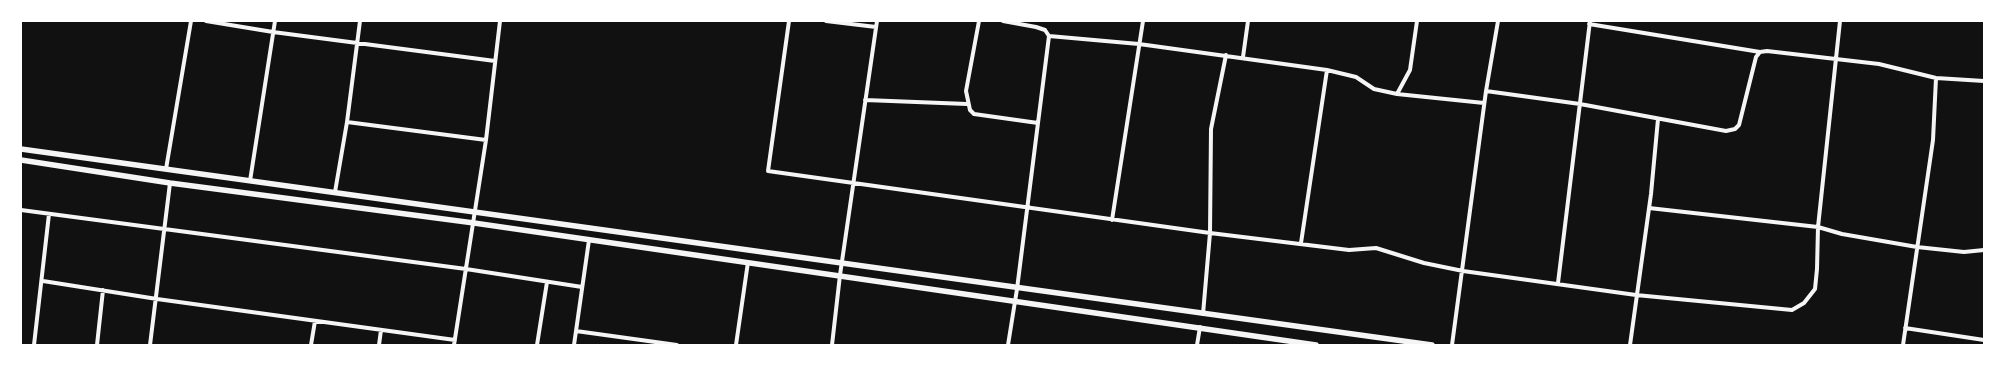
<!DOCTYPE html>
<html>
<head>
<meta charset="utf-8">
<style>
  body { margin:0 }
  #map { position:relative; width:2005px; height:366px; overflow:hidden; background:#111; font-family:"PT Sans Narrow",sans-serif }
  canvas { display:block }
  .frame { position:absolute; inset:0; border:22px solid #fff; pointer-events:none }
</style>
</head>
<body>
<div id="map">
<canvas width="2005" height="366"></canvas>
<div class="frame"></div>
</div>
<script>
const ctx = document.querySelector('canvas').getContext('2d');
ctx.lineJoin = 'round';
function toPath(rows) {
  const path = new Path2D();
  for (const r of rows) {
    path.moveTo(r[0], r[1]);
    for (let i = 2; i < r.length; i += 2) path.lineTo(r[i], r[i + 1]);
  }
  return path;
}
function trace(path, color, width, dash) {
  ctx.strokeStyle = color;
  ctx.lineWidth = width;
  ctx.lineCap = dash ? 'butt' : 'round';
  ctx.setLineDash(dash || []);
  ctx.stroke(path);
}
const minor = toPath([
  [206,21,273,32,495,61],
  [789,21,768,171,1210,233,1349,250,1376,248,1424,263,1463,271,1636,295,1792,310,1804,303,1815,289,1817,269,1818,227,1840,21],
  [826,21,876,27],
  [979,21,966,91,970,110,974,114,1038,123],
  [1003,21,1036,27,1045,30,1049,36,1017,289,1008,345],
  [1589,24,1760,52],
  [1049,36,1139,44,1327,70,1356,77,1374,89,1397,94,1484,103],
  [1243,57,1248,21],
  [1486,91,1580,104,1726,131,1735,129,1739,125,1756,57,1760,52,1767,51,1879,64,1936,78,1984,81],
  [1397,94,1410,70,1417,21],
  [865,100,967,104],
  [347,122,486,140],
  [166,169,191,21],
  [250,181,275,21],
  [335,192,347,122,360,21],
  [1649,208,1818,227,1842,234,1917,247,1964,252,1984,250],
  [21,210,466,269,582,287],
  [1112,220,1143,21],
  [1301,243,1327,70],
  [43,281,157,299,455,340],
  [1558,283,1590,21],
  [1203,314,1210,233,1211,129,1226,55],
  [1905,328,1984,340],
  [576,331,677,345],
  [34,345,49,214],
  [97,345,103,290],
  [150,345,170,183],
  [311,345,315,321],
  [379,345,381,330],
  [454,345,486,140,500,21],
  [537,345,547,282],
  [574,345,589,240],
  [736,345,748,262],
  [832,345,840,275,877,21],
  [1197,345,1200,327],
  [1452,345,1486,91,1498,21],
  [1630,345,1651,194,1658,119],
  [1903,345,1933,140,1936,78]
]);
const secondary = toPath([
  [21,149,1432,345],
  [21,160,170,183,474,223,1316,345]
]);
trace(minor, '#f5f5f5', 4);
trace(secondary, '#f5f5f5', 5.5);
</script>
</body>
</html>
